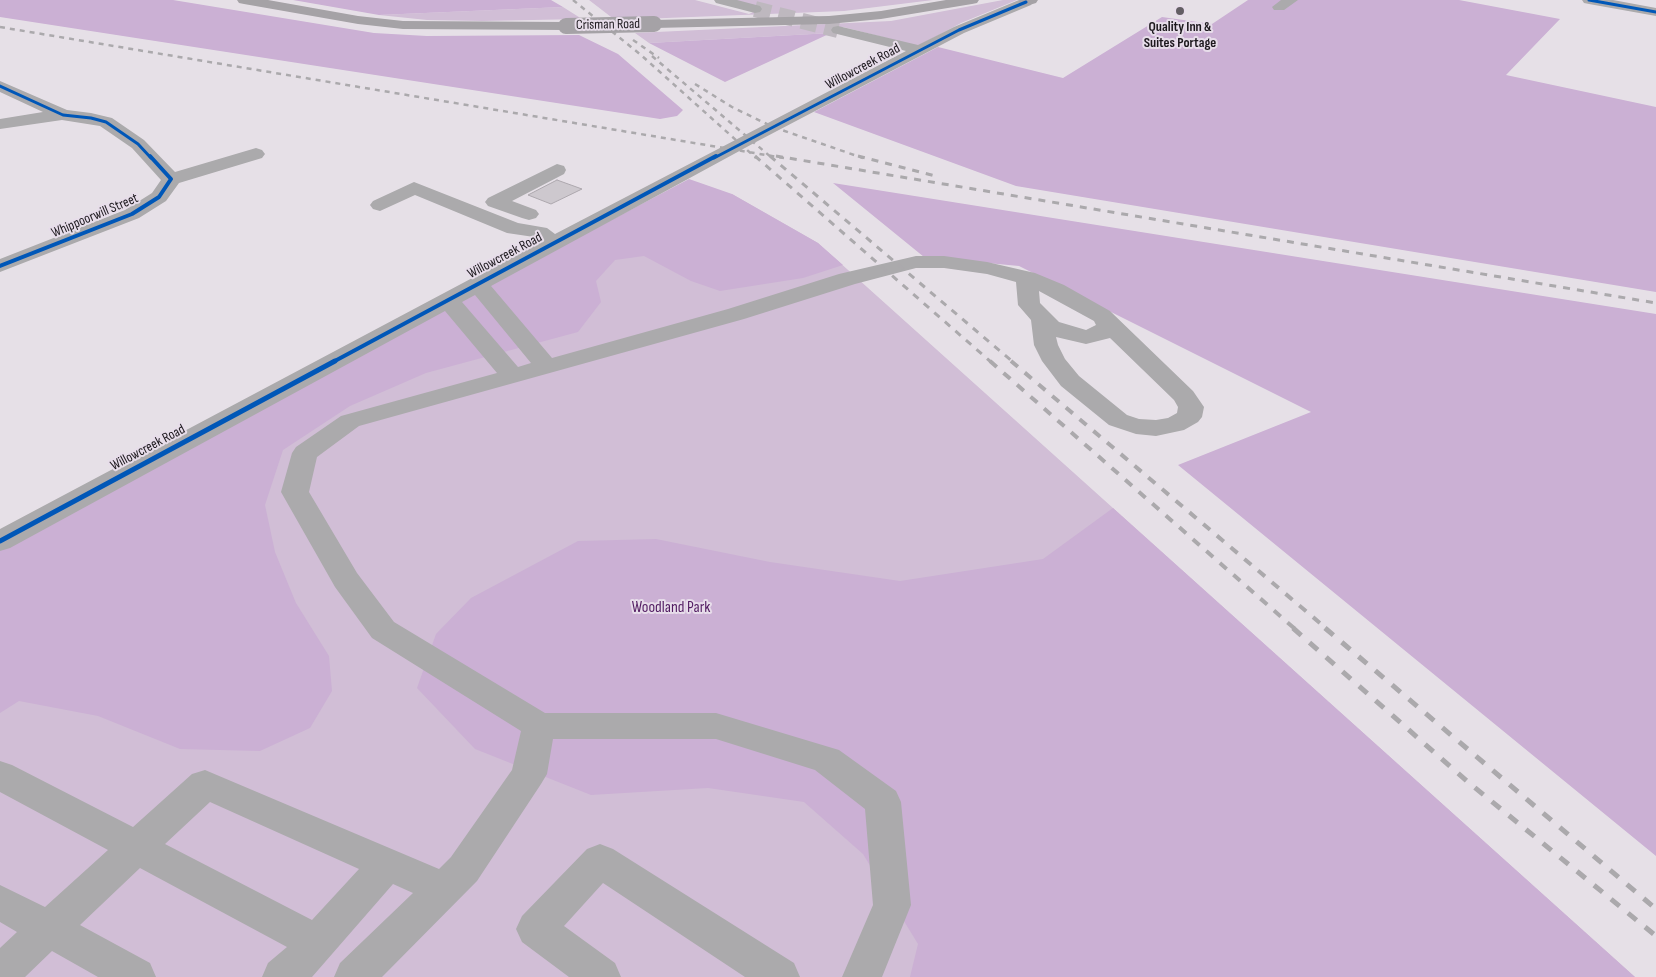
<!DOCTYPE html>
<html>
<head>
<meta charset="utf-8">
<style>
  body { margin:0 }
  canvas { display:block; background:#e6e0e7 }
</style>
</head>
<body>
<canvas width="1656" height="977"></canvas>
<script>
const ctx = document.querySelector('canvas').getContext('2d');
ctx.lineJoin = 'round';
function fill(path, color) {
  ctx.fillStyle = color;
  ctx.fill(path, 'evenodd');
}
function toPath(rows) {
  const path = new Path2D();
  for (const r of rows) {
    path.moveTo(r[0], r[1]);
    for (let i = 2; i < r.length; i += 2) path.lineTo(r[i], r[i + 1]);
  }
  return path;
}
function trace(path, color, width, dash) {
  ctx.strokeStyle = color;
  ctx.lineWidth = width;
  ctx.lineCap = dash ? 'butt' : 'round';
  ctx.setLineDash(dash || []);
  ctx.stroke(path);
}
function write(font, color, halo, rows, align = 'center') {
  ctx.font = font + ' "Sofia Sans Condensed",sans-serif';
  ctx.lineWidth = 4;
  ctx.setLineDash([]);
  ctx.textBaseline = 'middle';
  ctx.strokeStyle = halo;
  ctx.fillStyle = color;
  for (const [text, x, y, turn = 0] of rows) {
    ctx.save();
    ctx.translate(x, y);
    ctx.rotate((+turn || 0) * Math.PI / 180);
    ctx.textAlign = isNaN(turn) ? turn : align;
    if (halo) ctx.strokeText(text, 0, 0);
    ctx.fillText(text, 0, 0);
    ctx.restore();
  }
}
const green = toPath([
  [589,0,695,0,749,14,762,8,732,0,933,0,844,11,615,20],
  [1003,0,1017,0,961,23,918,46,843,27,831,33,649,43,635,33,891,21],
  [563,7,582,19,483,21,427,20,379,15],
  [732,194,818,243,1635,977,0,977,0,551]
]);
const forest = toPath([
  [0,0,173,0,374,33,427,36,579,35,618,54,683,110,677,116,660,119,0,17],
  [293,0,551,0,563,7,379,15],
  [1248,0,1459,0,1560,19,1506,75,1656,107,1656,292,1016,186,814,112,938,47,1063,78,1162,17,1212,24],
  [831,33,725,82,649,43],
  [689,179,732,194,818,243,843,265,803,278,720,291,691,281,644,256,615,260,596,281,601,302,578,332,426,373,350,406,283,450,265,505,275,552,296,603,329,656,332,691,310,728,260,751,180,749,98,716,19,701,0,713,0,543],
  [833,183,1656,314,1656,856,1178,465,1311,412,1019,266,924,257],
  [1113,508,1635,977,910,977,918,944,863,854,804,802,708,788,591,795,475,749,417,688,436,634,471,598,578,541,656,539,770,562,900,581,1043,559]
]);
const building = toPath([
  [557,180,582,189,551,204,528,195,557,180]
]);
const minorTunnel = toPath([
  [755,9,838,30]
]);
const minor = toPath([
  [714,0,737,0,760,6,762,9,760,12,755,13,716,3,714,0],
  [1019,0,1032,0,1033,2,1031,5,964,33,756,142,491,286,552,358,728,309,839,274,916,256,944,256,987,262,1035,273,1064,285,1110,311,1193,391,1204,407,1202,417,1198,422,1184,430,1156,436,1136,434,1109,425,1061,386,1042,361,1034,345,1031,320,1018,305,1016,282,987,274,944,268,916,268,855,284,744,319,359,426,317,457,309,492,357,573,394,622,545,713,716,713,839,750,896,791,901,802,911,905,882,977,842,977,873,905,865,809,815,770,716,739,553,739,547,774,541,784,477,881,382,977,334,977,340,963,413,893,393,884,312,977,262,977,268,963,287,947,140,868,80,925,150,963,156,977,98,977,52,951,25,977,0,977,0,948,17,932,0,922,0,885,45,907,108,850,0,792,0,761,12,765,133,827,192,774,205,770,439,869,451,857,512,770,521,731,372,638,335,587,281,492,292,453,296,447,341,416,497,373,445,311,10,548,0,551,0,529,540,242,534,237,507,233,415,195,380,211,373,209,370,205,373,201,414,182,518,223,547,228,555,234,906,51,833,33,831,30,833,27,838,26,918,45,954,27,1019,0],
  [1039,291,1094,321,1096,325,1086,330,1059,322,1040,303,1039,291],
  [475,295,531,363,518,367,462,302,475,295],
  [1056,337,1086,344,1110,338,1174,400,1178,407,1177,413,1168,418,1156,420,1139,419,1127,415,1079,376,1065,359,1058,345,1056,337],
  [210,802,359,869,312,920,165,844,210,802],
  [1281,0,1298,0,1284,10,1274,10,1272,7,1281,0],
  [1582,0,1613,0,1656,8,1656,16,1589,4,1584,3,1582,0],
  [0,81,67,110,91,113,112,118,144,140,175,172,256,148,262,150,265,154,262,158,179,183,166,201,139,218,0,272,0,259,125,210,152,193,161,180,132,148,100,126,62,120,0,129,0,119,43,112,0,92,0,81],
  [557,164,564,166,566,170,564,174,512,201,536,210,539,214,536,218,529,220,522,218,488,206,485,202,488,198,557,164],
  [600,844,613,849,794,963,800,977,745,977,603,883,564,926,615,963,621,977,569,977,522,942,516,929,522,916,587,849,600,844]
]);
const major = toPath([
  [237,0,268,0,358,16,403,21,566,22,571,23,573,26,571,29,566,30,403,29,358,24,244,4,239,3,237,0],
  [946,0,979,0,977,3,972,4,881,19,829,24,654,28,649,27,647,24,649,21,654,20,829,16,881,11,946,0],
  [1020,0,1038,0,1036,3,1026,6,1021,5,1019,2,1020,0]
]);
const railFar3 = toPath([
  [573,0,641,55,756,158],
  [0,27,784,158],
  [633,40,659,58],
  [652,56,772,158],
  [695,84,732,107,773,127,863,158]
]);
const railFar2 = toPath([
  [755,156,991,362],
  [770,156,1013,362],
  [776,156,1656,303],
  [858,156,939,177]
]);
const railFar1 = toPath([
  [990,361,1295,629],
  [1011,361,1327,629]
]);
const rail = toPath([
  [1293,628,1468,782,1656,936],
  [1325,628,1656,909]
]);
const majorBridge = toPath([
  [566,26,654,24]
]);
const cyclewayFar2 = toPath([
  [1589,0,1656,12],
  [0,86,63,115,91,118,106,122,138,144,151,158],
  [714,158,959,30,1026,2]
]);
const cyclewayFar1 = toPath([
  [0,266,132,214,159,197,171,179,150,156],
  [333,362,716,156]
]);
const cycleway = toPath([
  [0,541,335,361]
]);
const markers = [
  [1180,11,5,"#635e64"]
];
const farStreetnames = [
  ["Crisman Road",608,25,-1],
  ["Willowcreek Road",863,67,-28],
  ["Whippoorwill Street",95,216,-23],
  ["Willowcreek Road",505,256,-28],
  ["Willowcreek Road",148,448,-28]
];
const farPoinames = [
  ["Quality Inn &",1180,27],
  ["Suites Portage",1180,43]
];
const parkNames = [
  ["Woodland Park",671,608]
];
fill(green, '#d1bed6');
fill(forest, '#cbb0d4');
fill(building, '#cdc8ce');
trace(building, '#ada8ae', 1);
trace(minorTunnel, '#beb8bf', 16, [16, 8]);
fill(minor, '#abaaac');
fill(major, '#a5a2a6');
trace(railFar3, '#aba9ac', 2.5, [5, 5]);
trace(railFar2, '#aba9ac', 3, [7, 7]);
trace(railFar1, '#aba9ac', 4, [9, 9]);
trace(rail, '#aba9ac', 5, [11, 11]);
trace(majorBridge, '#a5a2a6', 16);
trace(cyclewayFar2, '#0057b8', 3);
trace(cyclewayFar1, '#0057b8', 4);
trace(cycleway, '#0057b8', 5);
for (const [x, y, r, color] of markers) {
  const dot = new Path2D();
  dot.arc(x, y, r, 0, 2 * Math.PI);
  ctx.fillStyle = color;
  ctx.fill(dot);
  trace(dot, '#e7ddea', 2);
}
write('14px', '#1c181d', '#e7ddea', farStreetnames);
write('bold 14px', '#1c181d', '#e7ddea', farPoinames);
write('16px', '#521c62', '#e7ddea', parkNames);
</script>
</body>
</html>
